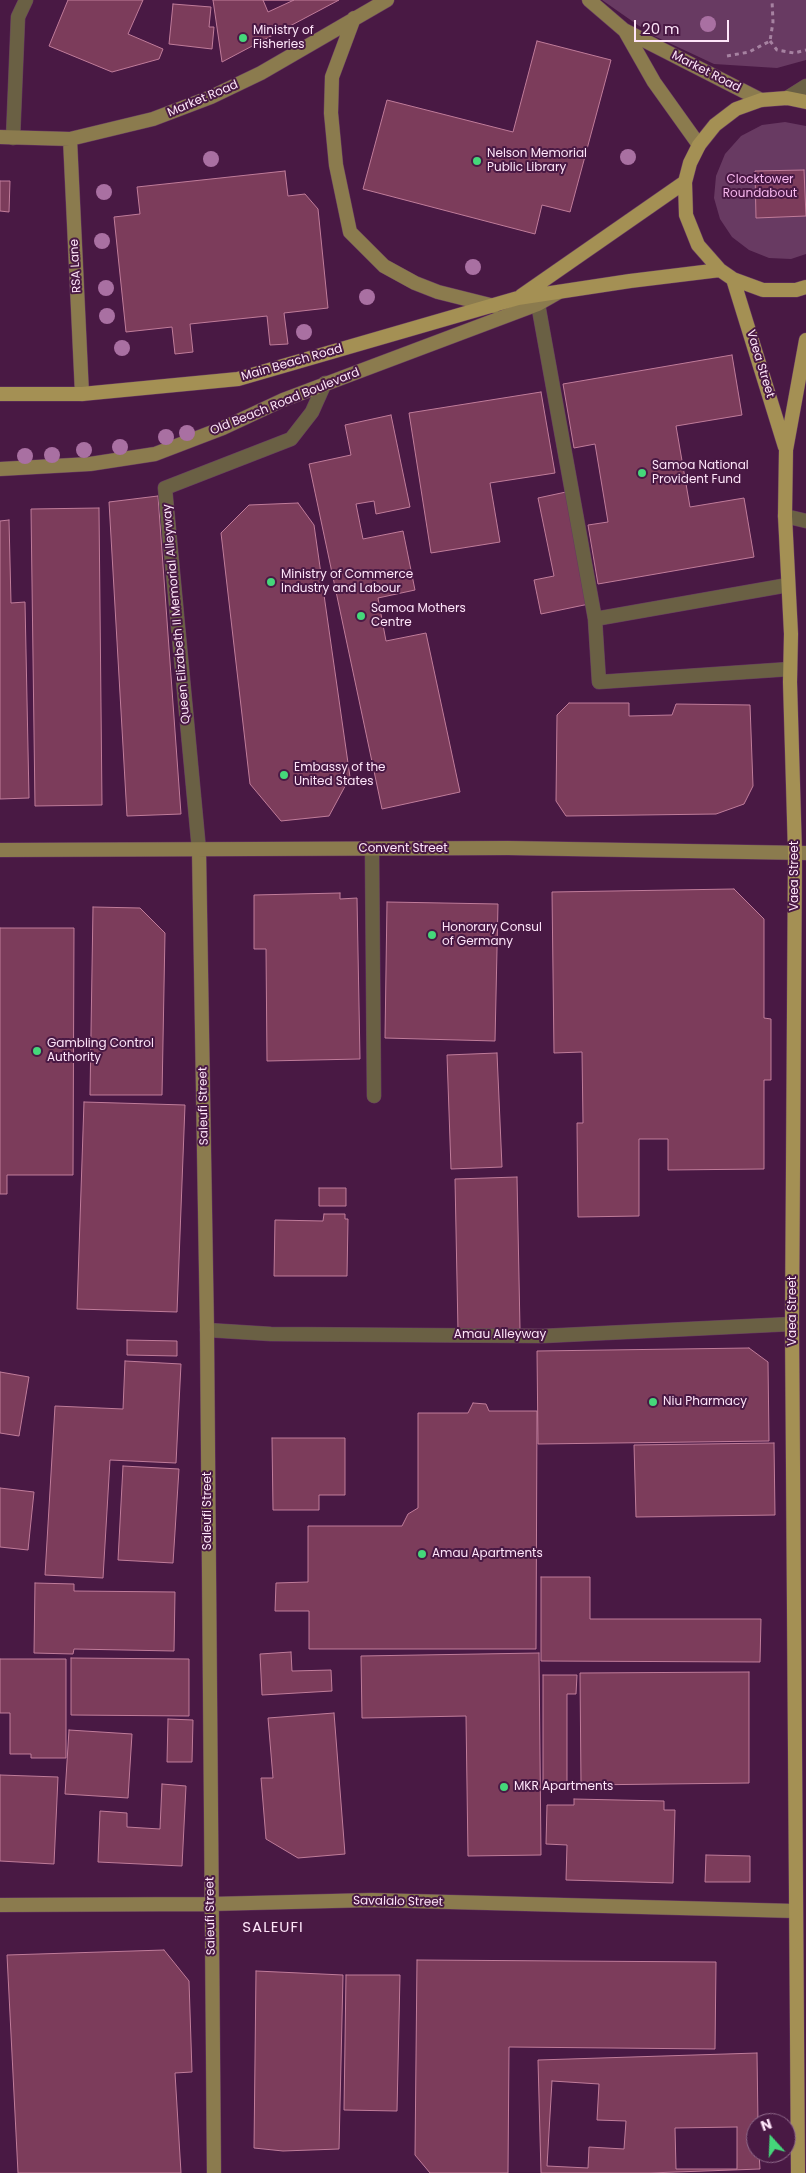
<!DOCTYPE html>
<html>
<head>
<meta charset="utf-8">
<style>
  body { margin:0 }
  #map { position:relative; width:806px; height:2173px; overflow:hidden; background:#491944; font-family:Poppins,sans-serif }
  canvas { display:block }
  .north { position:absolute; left:746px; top:2113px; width:50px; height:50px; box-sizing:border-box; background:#491944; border:1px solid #916b8c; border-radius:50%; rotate:340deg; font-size:14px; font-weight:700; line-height:20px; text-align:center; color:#fee5f9 }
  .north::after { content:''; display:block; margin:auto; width:18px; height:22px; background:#45d77a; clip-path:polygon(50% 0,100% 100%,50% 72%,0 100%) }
  .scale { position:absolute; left:634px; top:20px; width:95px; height:22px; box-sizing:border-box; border:2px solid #fee5f9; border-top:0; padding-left:6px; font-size:15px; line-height:18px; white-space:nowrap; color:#fee5f9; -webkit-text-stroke:4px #491944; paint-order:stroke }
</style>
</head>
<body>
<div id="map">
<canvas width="806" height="2173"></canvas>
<div class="north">N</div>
<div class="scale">20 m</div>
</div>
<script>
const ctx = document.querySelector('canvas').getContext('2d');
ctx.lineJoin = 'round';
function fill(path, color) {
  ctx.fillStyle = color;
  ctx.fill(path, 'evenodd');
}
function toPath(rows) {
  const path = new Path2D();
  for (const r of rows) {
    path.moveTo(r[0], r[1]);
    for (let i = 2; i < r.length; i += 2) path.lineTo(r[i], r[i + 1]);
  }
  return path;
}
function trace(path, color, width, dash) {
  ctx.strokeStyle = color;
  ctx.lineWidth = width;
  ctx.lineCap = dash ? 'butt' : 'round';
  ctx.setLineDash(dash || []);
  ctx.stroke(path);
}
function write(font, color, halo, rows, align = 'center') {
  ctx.font = font + ' Poppins,sans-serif';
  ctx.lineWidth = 4;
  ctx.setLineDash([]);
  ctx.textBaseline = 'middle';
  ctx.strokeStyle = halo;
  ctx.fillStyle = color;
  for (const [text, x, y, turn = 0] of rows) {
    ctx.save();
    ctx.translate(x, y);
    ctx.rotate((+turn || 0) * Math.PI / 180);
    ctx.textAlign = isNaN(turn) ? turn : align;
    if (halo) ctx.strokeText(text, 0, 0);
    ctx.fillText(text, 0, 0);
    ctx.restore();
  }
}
const green = toPath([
  [602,0,806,0,806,60,777,68,714,64,652,35],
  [785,122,806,126,806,254,791,259,769,258,749,250,732,237,720,219,714,198,716,176,725,154,741,136,762,125]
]);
const building = toPath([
  [68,0,143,0,128,34,163,49,159,59,112,72,49,46,68,0],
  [213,0,339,0,222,62,213,0],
  [263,0,294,0,268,12,263,0],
  [173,4,211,7,209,27,214,27,212,49,169,44,173,4],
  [537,41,611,60,570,212,542,205,535,234,363,189,387,100,513,132,537,41],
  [804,170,806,216,756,218,755,171,804,170],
  [285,171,288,196,305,194,318,209,328,308,284,313,288,344,270,345,267,316,190,324,193,352,175,354,172,327,126,332,114,217,140,214,137,187,285,171],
  [0,181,10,181,9,212,0,211,0,181],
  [732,355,742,415,676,426,690,507,744,498,754,557,598,584,588,525,608,522,595,444,574,448,563,384,732,355],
  [541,392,555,473,490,483,500,542,431,553,409,413,541,392],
  [391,415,410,507,376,514,374,501,356,504,363,539,403,531,415,590,378,598,386,641,426,633,460,792,382,809,309,464,351,455,345,425,391,415],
  [566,492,589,604,541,614,534,580,554,576,538,498,566,492],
  [158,496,181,814,127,816,109,502,158,496],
  [298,503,314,525,350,777,329,816,281,821,250,784,221,533,249,505,298,503],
  [99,508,102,805,35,806,31,509,99,508],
  [9,520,11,603,25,602,29,798,0,799,0,521,9,520],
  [569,703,629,703,629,716,672,715,676,704,750,705,753,786,744,804,716,814,566,816,556,801,557,715,569,703],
  [734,889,764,919,764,1018,771,1019,771,1080,764,1080,764,1169,668,1170,668,1139,639,1139,639,1216,578,1217,577,1123,583,1123,582,1052,554,1053,552,892,734,889],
  [340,893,340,899,357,898,360,1059,267,1061,266,949,254,949,254,895,340,893],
  [387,902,498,904,495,1041,385,1038,387,902],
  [93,907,140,908,165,933,162,1095,90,1095,93,907],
  [0,928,74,928,73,1175,7,1175,7,1194,0,1194,0,928],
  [497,1053,502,1167,451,1169,447,1055,497,1053],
  [84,1102,185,1105,177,1312,77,1309,84,1102],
  [517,1177,520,1329,458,1331,455,1179,517,1177],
  [319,1188,346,1188,346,1206,319,1206,319,1188],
  [324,1214,345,1214,345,1219,348,1219,347,1276,274,1276,275,1220,323,1221,324,1214],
  [127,1340,177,1341,177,1356,127,1355,127,1340],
  [749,1348,768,1362,769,1441,538,1444,537,1351,749,1348],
  [125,1361,181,1364,176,1463,110,1460,103,1578,45,1575,55,1406,123,1409,125,1361],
  [0,1372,29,1377,19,1436,0,1433,0,1372],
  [473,1403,486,1404,489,1411,537,1411,536,1649,309,1649,309,1611,275,1611,276,1583,308,1582,308,1526,402,1526,408,1514,418,1508,418,1413,468,1413,473,1403],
  [272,1438,345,1438,345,1495,319,1495,319,1510,273,1510,272,1438],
  [774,1443,775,1515,636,1517,634,1445,774,1443],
  [123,1466,179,1469,173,1563,118,1560,123,1466],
  [0,1488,34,1492,28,1550,0,1547,0,1488],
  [541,1577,590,1577,590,1619,761,1619,760,1662,541,1661,541,1577],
  [35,1583,74,1584,74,1591,175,1592,174,1651,74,1649,73,1654,34,1653,35,1583],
  [291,1652,292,1671,331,1670,332,1691,262,1695,260,1654,291,1652],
  [539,1653,541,1855,468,1856,466,1716,362,1718,361,1656,539,1653],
  [71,1658,189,1659,189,1716,71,1715,71,1658],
  [0,1659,66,1659,66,1758,31,1758,31,1754,10,1754,10,1713,0,1713,0,1659],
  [749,1672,749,1783,581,1785,580,1673,749,1672],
  [543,1675,577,1675,576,1694,567,1694,567,1785,543,1785,543,1675],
  [334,1713,345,1854,298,1858,266,1839,261,1778,273,1778,268,1718,334,1713],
  [168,1719,193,1720,192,1762,167,1762,168,1719],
  [69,1730,132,1734,128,1798,65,1794,69,1730],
  [0,1775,58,1777,54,1864,0,1861,0,1775],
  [162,1784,186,1786,182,1866,98,1862,100,1811,127,1813,127,1827,160,1829,162,1784],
  [574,1799,664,1801,664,1810,675,1810,673,1883,566,1880,567,1845,546,1844,547,1805,574,1805,574,1799],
  [706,1855,750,1856,750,1882,705,1882,706,1855],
  [164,1950,189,1981,192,2072,175,2073,181,2173,18,2173,7,1955,164,1950],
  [417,1960,716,1962,715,2049,509,2047,508,2173,430,2173,415,2155,417,1960],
  [256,1971,343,1975,339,2149,283,2151,254,2148,256,1971],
  [346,1975,400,1975,397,2111,344,2110,346,1975],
  [757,2053,758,2123,756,2123,756,2153,759,2153,760,2169,649,2173,541,2173,538,2060,757,2053],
  [552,2081,599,2084,597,2120,626,2121,624,2149,589,2147,588,2168,547,2166,552,2081],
  [737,2127,737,2169,676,2169,675,2128,737,2127]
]);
const path = toPath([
  [770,41,777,50,794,53,806,50],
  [727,56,749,52,770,41,773,22,772,0]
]);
const service = toPath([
  [13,138,18,17,26,0],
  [538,304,595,619],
  [785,516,806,521],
  [788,585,595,619,599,682,790,669],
  [372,849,374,1096],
  [199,850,165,488,291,439,312,412,325,383]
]);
const minor = toPath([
  [787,98,806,86],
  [207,1330,271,1334,543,1336,792,1324]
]);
const secondary = toPath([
  [589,0,624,30,761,100],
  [354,18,332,77,331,113,336,165,350,232,384,266,415,283,438,292,494,306],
  [625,31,654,82,699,145],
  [0,137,70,139,153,119,211,97,261,73,387,0],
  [70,139,82,394],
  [0,469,90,464,155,454,223,428,283,400,538,304,559,292],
  [0,850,508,848,806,853],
  [199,850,207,1330,214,2173],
  [0,1905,211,1904,372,1900,795,1911]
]);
const primary = toPath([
  [806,102,787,98,761,100,736,109,715,125,699,145,690,163,685,182,686,215,698,245,720,270,733,279,763,290,796,290,806,287],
  [733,279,785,447],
  [521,296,685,182],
  [0,394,82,394,238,379,518,298,630,281,720,270],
  [798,2173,792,1324,795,853,790,682,791,634,785,516,786,450,806,340]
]);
const trees = [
  [708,24],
  [628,157],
  [211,159],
  [104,192],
  [102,241],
  [473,267],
  [106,288],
  [367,297],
  [107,316],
  [304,332],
  [122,348],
  [187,433],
  [166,437],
  [120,447],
  [84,450],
  [52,455],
  [25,456]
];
const markers = [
  [243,38,5,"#45d77a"],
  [477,161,5,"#45d77a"],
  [642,473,5,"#45d77a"],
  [271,582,5,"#45d77a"],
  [361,616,5,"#45d77a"],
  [284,775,5,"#45d77a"],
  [432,935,5,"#45d77a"],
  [37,1051,5,"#45d77a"],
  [653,1402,5,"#45d77a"],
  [422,1554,5,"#45d77a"],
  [504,1787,5,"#45d77a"]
];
const poiNames = [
  ["Ministry of",253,31],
  ["Fisheries",253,45],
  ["Nelson Memorial",487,154],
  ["Public Library",487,168],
  ["Samoa National",652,466],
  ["Provident Fund",652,480],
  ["Ministry of Commerce",281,575],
  ["Industry and Labour",281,589],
  ["Samoa Mothers",371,609],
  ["Centre",371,623],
  ["Embassy of the",294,768],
  ["United States",294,782],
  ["Honorary Consul",442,928],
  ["of Germany",442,942],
  ["Gambling Control",47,1044],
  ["Authority",47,1058],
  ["Niu Pharmacy",663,1402],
  ["Amau Apartments",432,1554],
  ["MKR Apartments",514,1787]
];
const streetNames = [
  ["Market Road",706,72,27],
  ["Market Road",203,99,-23],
  ["RSA Lane",76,266,-93],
  ["Main Beach Road",292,363,-16],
  ["Vaea Street",760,364,73],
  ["Old Beach Road Boulevard",285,402,-22],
  ["Queen Elizabeth II Memorial Alleyway",177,614,-95],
  ["Convent Street",403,849],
  ["Vaea Street",795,876,-90],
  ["Saleufi Street",204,1106,-91],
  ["Vaea Street",793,1311,-90],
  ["Amau Alleyway",500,1335],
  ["Saleufi Street",208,1511,-90],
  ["Savalalo Street",398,1902,1],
  ["Saleufi Street",211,1916,-91]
];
const parkNames = [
  ["Clocktower",760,180],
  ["Roundabout",760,194]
];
const quarterNames = [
  ["SALEUFI",273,1928]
];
fill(green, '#683a62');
fill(building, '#7c3c5b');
trace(building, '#c07c9a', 1);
trace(service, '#663a61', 15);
trace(minor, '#663a61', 15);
trace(secondary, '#663a61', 15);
trace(primary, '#663a61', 15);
trace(path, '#a682a1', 3, [4, 4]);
trace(service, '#6a6044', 14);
trace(minor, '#6a6044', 14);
trace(secondary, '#8b7b4e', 14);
trace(primary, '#a49054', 14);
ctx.fillStyle = '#a970a2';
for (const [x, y] of trees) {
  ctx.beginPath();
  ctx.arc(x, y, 8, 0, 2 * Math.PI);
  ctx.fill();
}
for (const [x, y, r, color] of markers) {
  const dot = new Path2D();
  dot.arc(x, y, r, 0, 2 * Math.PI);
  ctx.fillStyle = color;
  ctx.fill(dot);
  trace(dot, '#491944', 2);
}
write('12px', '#fee5f9', '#491944', poiNames, 'left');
write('12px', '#fee5f9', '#491944', streetNames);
write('12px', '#f7b7ee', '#491944', parkNames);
ctx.letterSpacing = '1px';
write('15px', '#fee5f9', '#491944', quarterNames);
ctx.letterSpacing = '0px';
</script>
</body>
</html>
